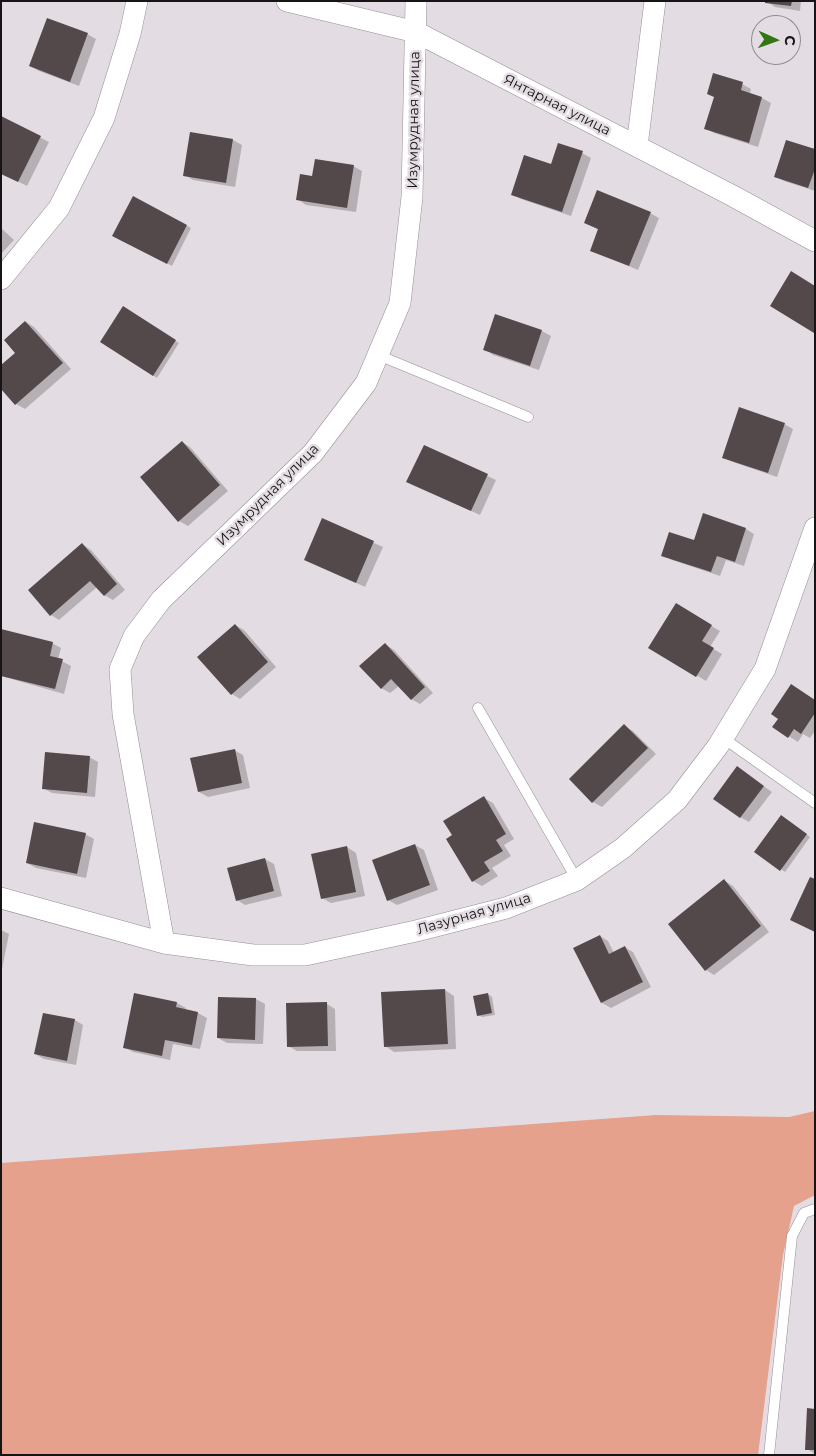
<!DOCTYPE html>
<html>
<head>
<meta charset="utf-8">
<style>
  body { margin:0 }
  #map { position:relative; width:816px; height:1456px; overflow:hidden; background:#e4dce3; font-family:Montserrat,sans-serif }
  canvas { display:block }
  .frame { position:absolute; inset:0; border:2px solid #171416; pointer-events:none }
  .north { position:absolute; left:751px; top:15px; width:50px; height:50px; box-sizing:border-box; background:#e4dce3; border:1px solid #928c91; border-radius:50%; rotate:92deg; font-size:14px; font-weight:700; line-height:20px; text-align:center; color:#171416 }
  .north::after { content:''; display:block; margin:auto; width:18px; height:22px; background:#317516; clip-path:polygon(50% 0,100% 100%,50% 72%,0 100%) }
</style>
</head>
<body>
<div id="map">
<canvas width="816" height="1456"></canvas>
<div class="frame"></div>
<div class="north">С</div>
</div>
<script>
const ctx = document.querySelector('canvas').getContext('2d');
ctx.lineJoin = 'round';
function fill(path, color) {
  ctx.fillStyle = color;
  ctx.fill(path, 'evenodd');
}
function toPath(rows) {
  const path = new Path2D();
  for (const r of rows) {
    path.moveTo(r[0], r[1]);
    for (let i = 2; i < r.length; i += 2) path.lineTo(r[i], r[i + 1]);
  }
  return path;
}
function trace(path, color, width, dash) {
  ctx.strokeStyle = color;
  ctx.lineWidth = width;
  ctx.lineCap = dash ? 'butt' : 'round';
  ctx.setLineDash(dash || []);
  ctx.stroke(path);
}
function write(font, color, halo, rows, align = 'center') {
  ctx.font = font + ' Montserrat,sans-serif';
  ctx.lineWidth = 5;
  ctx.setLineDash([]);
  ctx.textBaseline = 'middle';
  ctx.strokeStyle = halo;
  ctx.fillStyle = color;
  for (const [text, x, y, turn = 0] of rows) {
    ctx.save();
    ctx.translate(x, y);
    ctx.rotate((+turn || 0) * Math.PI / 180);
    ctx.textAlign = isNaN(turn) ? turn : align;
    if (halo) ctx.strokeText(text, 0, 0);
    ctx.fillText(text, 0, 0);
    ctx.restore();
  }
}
const green = toPath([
  [815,1111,815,1195,794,1206,783,1255,758,1455,1,1455,1,1163,656,1115,789,1117]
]);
const shadow = toPath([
  [766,1,801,1,800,11,775,7],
  [87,34,96,39,79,86,39,71,30,66],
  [742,84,751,89,750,94,762,98,771,103,758,147,714,133,706,128,715,97],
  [1,117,49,142,27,186,1,173],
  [191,133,233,140,242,145,235,187,193,180,185,175],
  [815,151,815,191,784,181,775,176],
  [582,153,591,158,571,216,521,199,512,194,552,166],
  [353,166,362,171,356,212,306,205,297,199,313,178],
  [133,198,191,228,172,266,114,235],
  [650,213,659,218,638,270,591,250,599,230,586,223],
  [1,228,14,240,1,254],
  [124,308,179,343,157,378,102,342],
  [496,315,542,331,551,336,539,370,493,355,485,349],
  [26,322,34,327,71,369,25,409,16,404],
  [784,424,793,429,777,477,733,462,724,457],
  [182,442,190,447,228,491,188,526,179,521],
  [424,446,496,480,480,515,417,486],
  [704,515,746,529,754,534,744,566,726,560,720,576,672,560,663,555,695,542],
  [323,520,383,547,365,587,306,560],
  [82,544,91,550,125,590,113,600,104,595,97,587,59,620,51,615],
  [676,605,720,631,710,647,722,654,706,681,650,647],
  [235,625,244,630,276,667,240,699,232,694],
  [1,630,52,643,61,648,58,659,71,666,64,694,1,676],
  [385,644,394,650,433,693,420,704,411,699,399,686,390,693,381,688],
  [815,701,815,731,810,738,803,734,798,742,774,727],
  [624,726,633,731,656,754,602,807,593,802],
  [234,750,243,755,250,788,208,797,199,792],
  [89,757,98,762,95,797,52,793,43,788],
  [738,768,772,792,749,822,740,817],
  [484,798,493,803,514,839,504,845,511,856,492,868,498,876,482,886,473,881,454,835],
  [786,819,810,837,785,872,756,852],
  [85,834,94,839,86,878,36,868,27,863],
  [415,845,424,850,438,890,397,905,388,900],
  [347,847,356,853,365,896,331,903,322,898],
  [265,859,274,864,282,896,245,905,237,900],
  [725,881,733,886,769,932,714,975,706,970],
  [1,930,9,934,1,974],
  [600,936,608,941,614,953,624,947,633,952,651,987,611,1008,602,1003,575,949],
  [445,990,454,996,456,1049,394,1052,385,1046,382,993],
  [135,994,177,1003,186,1008,185,1010,198,1013,207,1018,200,1049,173,1044,170,1060,133,1052,124,1047],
  [488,994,492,997,495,1015,482,1017,478,1015],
  [256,999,265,1004,263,1044,227,1043,218,1038],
  [327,1004,335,1009,336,1051,297,1051,288,1046],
  [75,1020,83,1025,76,1065,44,1059,35,1054],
  [815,1410,815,1454,807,1449]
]);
const building = toPath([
  [765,1,792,1,791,6,765,3],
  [47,18,88,33,70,82,29,66],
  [713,73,743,82,741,90,762,97,749,143,704,129,714,97,707,94],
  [1,116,41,136,18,182,1,174],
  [190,132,233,139,226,183,183,176],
  [786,140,815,149,815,169,808,188,774,177],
  [558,143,583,151,562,212,511,195,524,155,551,164],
  [315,159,354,165,347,208,296,200,300,174,312,176],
  [597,190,651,212,629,266,590,251,598,229,584,223],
  [133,196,187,225,167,264,112,236],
  [791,271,815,286,814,333,770,306],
  [123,306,176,340,153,376,100,342],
  [495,314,542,330,530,366,483,350],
  [25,321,63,363,15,405,1,389,1,365,15,353,4,340],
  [739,407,785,423,768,473,722,458],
  [182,441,220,485,178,522,140,477],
  [424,445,488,474,471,511,406,482],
  [703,513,746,528,735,562,717,556,711,572,661,556,669,532,694,540],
  [322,518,374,541,356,583,304,560],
  [82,543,117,584,104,596,90,581,50,616,28,590],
  [676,603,712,625,702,641,714,648,696,677,648,648],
  [235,624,268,662,231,695,197,657],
  [1,629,53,642,50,656,63,659,55,689,1,676],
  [385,643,425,687,411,700,391,679,381,689,359,666],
  [791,684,815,700,815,713,801,734,794,729,788,738,772,727,778,719,771,714],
  [624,724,648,748,592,803,569,779],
  [235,749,242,783,198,792,190,758],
  [45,752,90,756,87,793,42,789],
  [737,766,764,786,740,818,713,799],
  [484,796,506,834,496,840,503,851,484,862,490,871,472,882,446,839,452,835,443,821],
  [781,815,807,834,780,871,754,852],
  [34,822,86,833,77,874,26,863],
  [415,844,430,885,387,901,372,860],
  [347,846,356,892,321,899,311,854],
  [265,858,274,891,236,901,227,868],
  [810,877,815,879,815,932,790,920],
  [724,879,761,926,705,971,668,924],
  [600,935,609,954,625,946,643,982,601,1003,573,948],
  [445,989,448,1044,384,1047,381,992],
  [134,993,177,1002,176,1007,198,1012,192,1045,165,1040,162,1056,123,1048],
  [488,993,492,1013,477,1016,473,996],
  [218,997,256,998,255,1040,217,1038],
  [327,1002,328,1046,287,1047,286,1003],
  [43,1013,75,1019,67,1061,34,1054],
  [807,1408,815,1409,815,1450,805,1450]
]);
const lane = toPath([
  [378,355,528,417],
  [478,708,577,880],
  [723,738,815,803],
  [769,1455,792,1236,804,1213,815,1209]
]);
const street = toPath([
  [287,1,416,32,733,196,815,241],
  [637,146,655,1],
  [1,279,59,208,104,118,130,34,137,1],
  [1,898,164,943,253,955,305,955,416,931,506,908,577,880,623,848,677,800,718,746,765,669,815,528],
  [164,943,123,714,120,669,134,636,161,600,313,453,366,383,400,303,412,197,416,1]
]);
const streetNames = [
  ["Янтарная улица",557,105,27],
  ["Изумрудная улица",414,120,-89],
  ["Изумрудная улица",268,495,-45],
  ["Лазурная улица",474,914,-16]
];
fill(green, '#e5a18c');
fill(shadow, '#0003');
fill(building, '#53494b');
trace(lane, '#968e95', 11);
trace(street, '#968e95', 22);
trace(lane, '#fff', 10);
trace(street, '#fff', 21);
write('14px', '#171416', '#e4dce3', streetNames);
</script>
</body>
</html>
